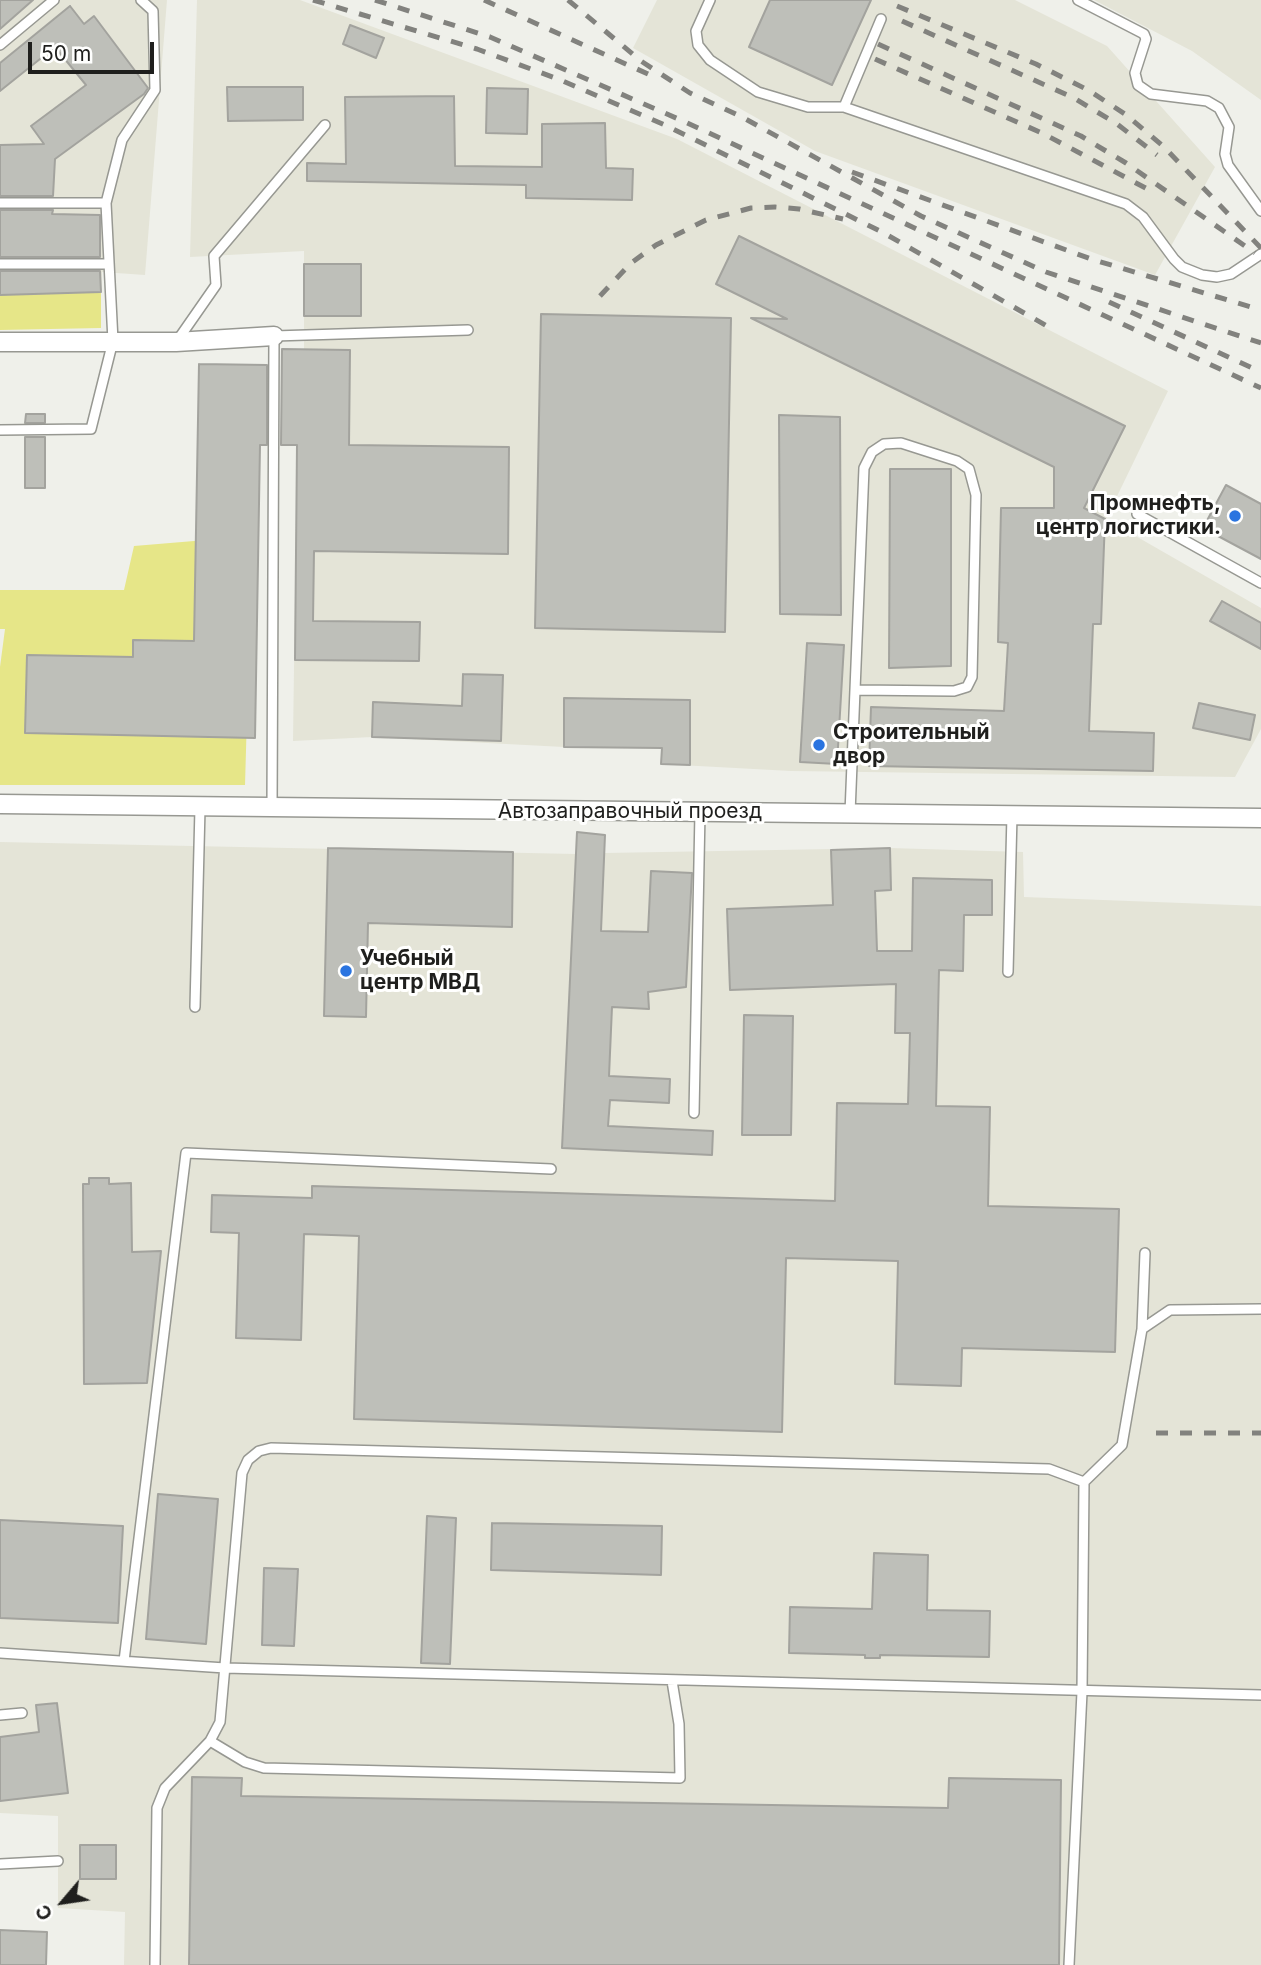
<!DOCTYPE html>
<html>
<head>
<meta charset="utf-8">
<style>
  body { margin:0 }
  #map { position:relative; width:1261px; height:1965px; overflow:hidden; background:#eff0ea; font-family:Inter,sans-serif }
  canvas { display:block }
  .north { position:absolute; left:28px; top:1867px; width:70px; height:70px; -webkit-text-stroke:5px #fffffe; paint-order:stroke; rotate:241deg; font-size:19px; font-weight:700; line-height:28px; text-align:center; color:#1f1f1d }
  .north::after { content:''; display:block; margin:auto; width:24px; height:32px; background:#1f1f1d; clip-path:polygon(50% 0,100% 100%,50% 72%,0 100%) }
  .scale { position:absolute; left:28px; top:42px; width:126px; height:32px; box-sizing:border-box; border:4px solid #1f1f1d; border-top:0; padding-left:9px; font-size:21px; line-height:24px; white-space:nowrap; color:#1f1f1d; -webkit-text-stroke:5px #fffffe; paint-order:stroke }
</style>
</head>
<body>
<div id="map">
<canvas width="1261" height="1965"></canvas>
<div class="north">С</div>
<div class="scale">50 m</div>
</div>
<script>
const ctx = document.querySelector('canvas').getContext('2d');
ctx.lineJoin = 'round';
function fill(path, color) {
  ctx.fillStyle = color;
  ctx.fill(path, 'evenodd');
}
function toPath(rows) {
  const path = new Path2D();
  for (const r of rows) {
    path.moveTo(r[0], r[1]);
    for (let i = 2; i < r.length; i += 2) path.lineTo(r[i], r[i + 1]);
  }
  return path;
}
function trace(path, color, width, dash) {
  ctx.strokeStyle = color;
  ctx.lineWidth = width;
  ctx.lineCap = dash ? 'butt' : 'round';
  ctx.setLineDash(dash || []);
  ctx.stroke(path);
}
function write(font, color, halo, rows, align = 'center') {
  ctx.font = font + ' Inter,sans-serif';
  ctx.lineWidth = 6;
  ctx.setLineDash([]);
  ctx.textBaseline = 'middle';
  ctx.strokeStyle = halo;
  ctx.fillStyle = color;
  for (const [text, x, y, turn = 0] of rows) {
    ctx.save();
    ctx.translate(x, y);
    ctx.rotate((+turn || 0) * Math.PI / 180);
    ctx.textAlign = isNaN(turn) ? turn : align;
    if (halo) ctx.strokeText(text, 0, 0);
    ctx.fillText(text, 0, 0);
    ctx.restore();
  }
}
const built = toPath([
  [0,0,167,0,145,275,102,272,101,292,0,295],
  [197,0,300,0,677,139,1168,391,1106,519,1261,608,1261,729,1235,777,791,771,661,764,661,748,564,747,372,737,293,741,297,446,281,445,304,349,304,251,190,257],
  [657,0,1015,0,1107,46,1215,167,1155,275,815,151,633,48],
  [1094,0,1261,0,1261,100,1192,51],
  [577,832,605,835,605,853,890,848,1023,852,1024,897,1261,906,1261,1965,124,1965,125,1912,58,1908,58,1816,0,1813,0,842,576,854]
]);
const green = toPath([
  [101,292,101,328,0,330,0,295],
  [234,364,257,366,245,785,0,785,0,667,5,629,0,629,0,590,124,590,134,546,230,538]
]);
const building = toPath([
  [0,0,33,0,0,29,0,0],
  [770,0,871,0,832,85,749,47,770,0],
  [70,6,84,24,94,16,148,88,144,94,55,159,53,196,0,196,0,145,44,144,31,126,86,85,55,47,0,91,0,63,70,6],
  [350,25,384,38,376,58,343,44,350,25],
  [227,87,303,87,303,120,228,121,227,87],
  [487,88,528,89,527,134,486,133,487,88],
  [454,96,455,166,542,167,542,124,605,123,606,168,633,169,632,200,526,198,526,185,307,181,307,163,346,164,345,97,454,96],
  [0,210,53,210,52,214,100,215,100,257,0,257,0,210],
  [739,236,1125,426,1084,508,1105,519,1101,624,1093,624,1089,731,1154,733,1153,771,869,766,871,707,1004,711,1008,643,998,642,1001,508,1054,508,1054,467,751,318,787,319,716,284,739,236],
  [304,264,361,264,361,316,304,316,304,264],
  [0,271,100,271,101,292,0,295,0,271],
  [541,314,731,318,725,632,535,628,541,314],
  [282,349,350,350,349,445,509,447,508,554,314,551,313,621,420,622,419,661,295,660,297,445,281,445,282,349],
  [199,364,267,365,267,445,260,445,255,738,25,733,27,655,133,657,133,640,194,641,199,364],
  [26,414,45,414,45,423,25,423,26,414],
  [779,415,840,417,841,615,780,614,779,415],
  [25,437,45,437,45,488,25,488,25,437],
  [890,469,951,469,951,666,889,668,890,469],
  [1226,485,1261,504,1261,559,1203,528,1226,485],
  [1222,601,1261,623,1261,649,1210,621,1222,601],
  [807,643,844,645,837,764,800,762,807,643],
  [463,674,503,675,501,741,372,737,373,702,462,706,463,674],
  [564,698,690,700,690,765,661,764,662,748,564,747,564,698],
  [1199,703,1255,715,1250,740,1193,728,1199,703],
  [577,832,605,835,601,931,648,932,651,871,692,873,686,987,648,992,649,1009,612,1007,609,1076,670,1079,669,1103,610,1100,608,1126,713,1131,712,1155,562,1148,577,832],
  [328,848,513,852,512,927,368,923,366,1017,324,1016,328,848],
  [890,848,891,890,875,891,877,951,912,951,913,878,992,880,992,915,964,915,963,971,939,970,936,1106,990,1107,988,1206,1119,1209,1115,1352,962,1348,961,1386,895,1384,898,1261,786,1258,782,1432,354,1419,359,1236,304,1234,301,1340,236,1338,239,1233,211,1232,212,1195,312,1198,312,1186,835,1201,837,1103,908,1104,910,1033,895,1033,896,984,730,990,727,909,833,905,831,850,890,848],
  [744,1015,793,1016,791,1135,742,1135,744,1015],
  [89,1178,109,1178,109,1184,131,1183,132,1252,161,1251,147,1383,84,1384,83,1184,89,1184,89,1178],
  [158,1494,218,1499,206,1644,146,1639,158,1494],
  [427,1516,456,1518,450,1664,421,1663,427,1516],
  [0,1520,123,1526,118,1623,0,1618,0,1520],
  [492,1523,662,1526,661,1575,491,1570,492,1523],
  [874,1553,928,1555,927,1610,990,1611,989,1657,880,1655,880,1658,865,1658,865,1655,789,1653,790,1607,872,1609,874,1553],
  [264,1568,298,1569,294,1646,262,1645,264,1568],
  [57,1703,68,1793,0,1801,0,1737,39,1732,36,1705,57,1703],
  [192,1777,242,1778,241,1796,948,1808,949,1778,1061,1780,1059,1965,189,1965,192,1777],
  [80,1845,116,1845,116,1879,80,1879,80,1845],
  [0,1930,47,1932,46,1965,0,1965,0,1930]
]);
const service = toPath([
  [710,0,696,31,698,45,710,60,758,92,808,107,844,107,1126,204,1143,217,1174,259,1182,267,1202,275,1217,277,1231,274,1261,254],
  [1078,0,1144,34,1146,39,1135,73,1138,85,1151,94,1207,101,1219,108,1229,127,1225,154,1228,165,1261,211],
  [0,45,54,0],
  [844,107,881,19],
  [0,203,106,203],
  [0,264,109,264],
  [177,341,216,285,214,256,325,125],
  [0,430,91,429,113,341,106,203,122,140,155,90,153,11,141,0],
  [1137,514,1261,583],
  [272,808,274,336,468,330],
  [850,813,864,468,872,452,884,444,901,443,957,461,969,469,976,495,972,677,967,687,954,691,855,690],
  [1008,972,1012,815],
  [195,1007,200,808],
  [694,1113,700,812],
  [1142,1329,1170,1310,1261,1309],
  [1084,1482,1122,1445,1142,1329,1145,1253],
  [0,1653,225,1668,1261,1695],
  [124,1661,186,1153,551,1169],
  [0,1715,22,1713],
  [210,1741,245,1762,264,1768,680,1778,679,1724,672,1681],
  [0,1864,58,1861],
  [155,1965,157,1808,165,1788,210,1741,220,1722,242,1473,248,1460,259,1451,271,1448,1049,1469,1084,1482,1082,1692,1069,1965]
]);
const minor = toPath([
  [0,342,176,342,274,336],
  [0,804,1261,818]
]);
const rail = toPath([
  [313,0,477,49,558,79,665,125,882,232,1054,330],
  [375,0,490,37,683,121,1261,388],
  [484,0,648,74],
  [568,0,641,61,690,93,742,117,921,216,1046,272,1261,343],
  [897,6,1036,64,1088,90,1125,114,1163,146,1261,248],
  [902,21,1074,98,1117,124,1157,155],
  [878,44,1081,136,1126,163,1255,253],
  [875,59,1044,134,1153,192],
  [852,172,1091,259,1261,310],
  [600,296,631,263,656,245,706,220,751,208,775,207,799,209,843,219],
  [1109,302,1261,372],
  [1156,1433,1261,1433]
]);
const markers = [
  [1235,516,7,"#2a74e0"],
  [819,745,7,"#2a74e0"],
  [346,971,7,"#2a74e0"]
];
const poiNames = [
  ["Промнефть,",1221,504,"right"],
  ["центр логистики.",1221,528,"right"],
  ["Строительный",833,733],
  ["двор",833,757],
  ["Учебный",360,959],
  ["центр МВД",360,983]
];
const streetNames = [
  ["Автозаправочный проезд",630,812]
];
fill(built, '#e4e4d7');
fill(green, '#e6e688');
fill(building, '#bebfb9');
trace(building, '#a3a39e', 2);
trace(service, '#979892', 12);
trace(minor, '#979892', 21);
trace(service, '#fff', 9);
trace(minor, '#fff', 18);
trace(rail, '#82827e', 5, [12, 12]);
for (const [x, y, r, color] of markers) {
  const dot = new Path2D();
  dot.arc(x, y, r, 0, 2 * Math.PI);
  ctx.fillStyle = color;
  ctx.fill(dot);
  trace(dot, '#fffffe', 2.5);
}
write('bold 21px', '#1f1f1d', '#fffffe', poiNames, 'left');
write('21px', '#1f1f1d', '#fffffe', streetNames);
</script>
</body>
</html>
